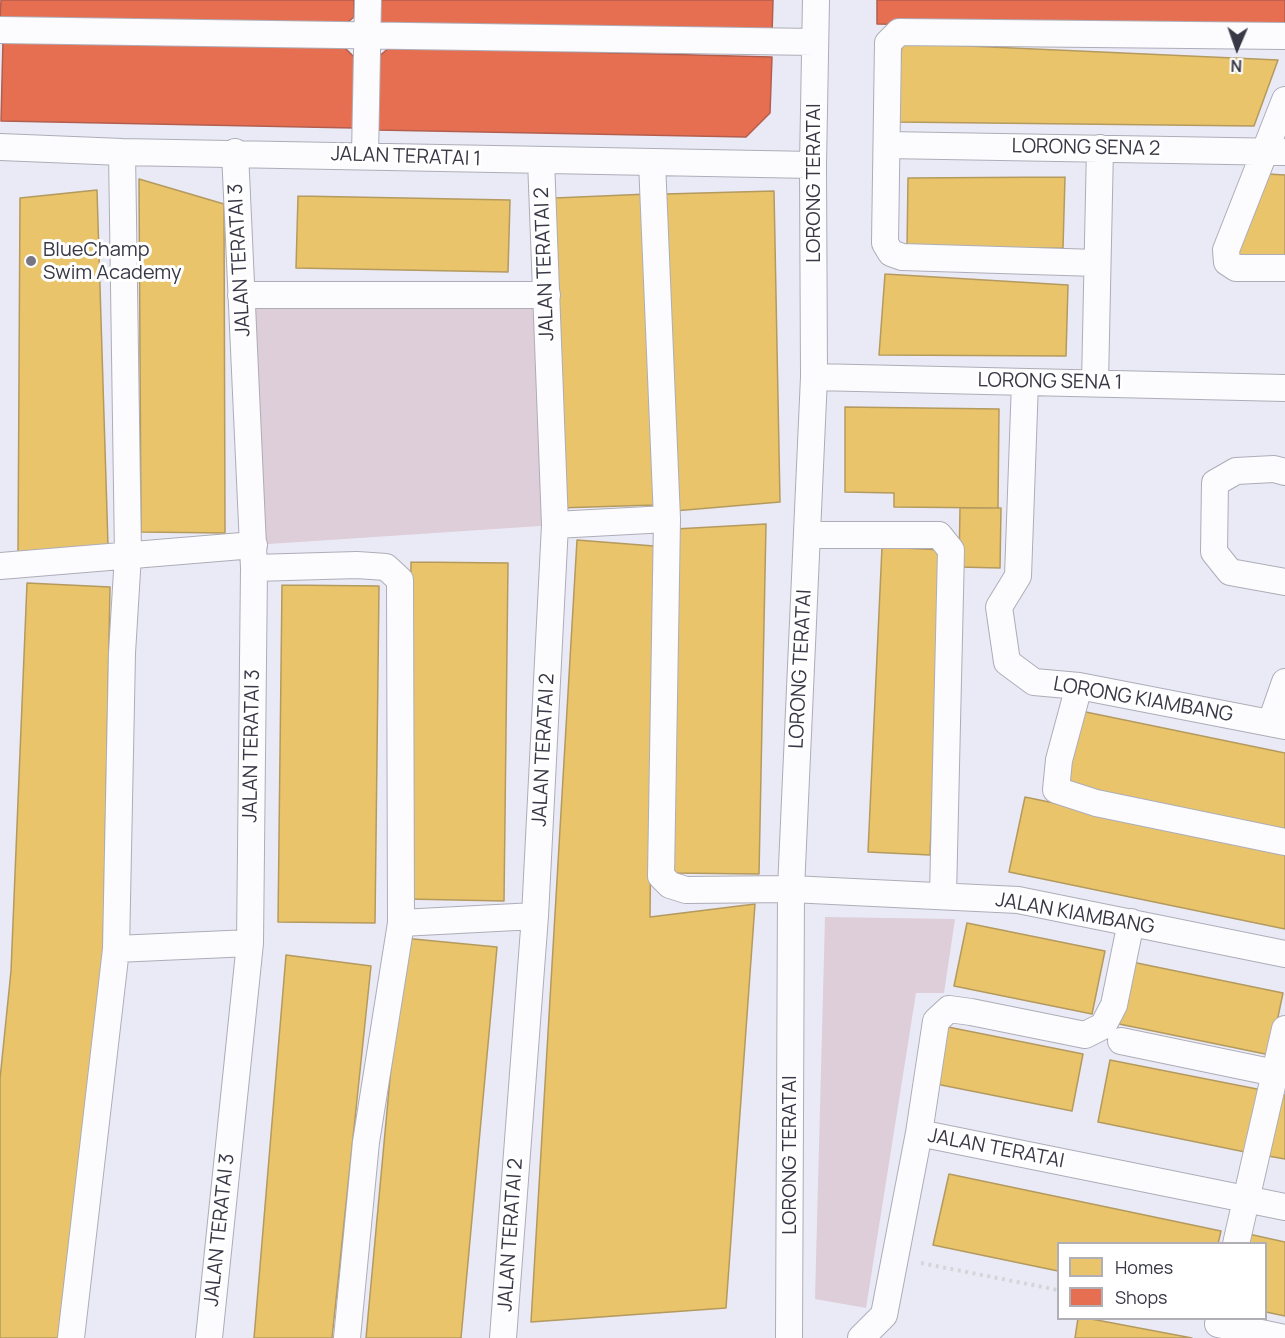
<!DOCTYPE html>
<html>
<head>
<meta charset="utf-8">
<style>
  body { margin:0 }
  #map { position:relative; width:1285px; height:1338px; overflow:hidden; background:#eaeaf6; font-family:Manrope,sans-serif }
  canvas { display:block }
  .legend { position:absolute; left:1057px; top:1242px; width:210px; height:78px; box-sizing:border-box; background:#fff; border:2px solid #afafb5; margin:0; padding:8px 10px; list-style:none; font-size:18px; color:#383846 }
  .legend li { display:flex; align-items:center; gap:12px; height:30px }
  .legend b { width:30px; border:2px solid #afafb5 }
  .north { position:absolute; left:1207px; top:18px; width:60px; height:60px; -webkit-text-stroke:4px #fff; paint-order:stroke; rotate:182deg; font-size:16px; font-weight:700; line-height:24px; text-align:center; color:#383846 }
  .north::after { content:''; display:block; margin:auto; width:21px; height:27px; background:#383846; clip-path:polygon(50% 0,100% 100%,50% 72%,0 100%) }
</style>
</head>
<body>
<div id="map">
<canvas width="1285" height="1338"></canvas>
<ul class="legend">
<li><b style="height:16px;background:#e9c46a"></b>Homes</li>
<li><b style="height:16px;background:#e76f51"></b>Shops</li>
</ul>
<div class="north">N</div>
</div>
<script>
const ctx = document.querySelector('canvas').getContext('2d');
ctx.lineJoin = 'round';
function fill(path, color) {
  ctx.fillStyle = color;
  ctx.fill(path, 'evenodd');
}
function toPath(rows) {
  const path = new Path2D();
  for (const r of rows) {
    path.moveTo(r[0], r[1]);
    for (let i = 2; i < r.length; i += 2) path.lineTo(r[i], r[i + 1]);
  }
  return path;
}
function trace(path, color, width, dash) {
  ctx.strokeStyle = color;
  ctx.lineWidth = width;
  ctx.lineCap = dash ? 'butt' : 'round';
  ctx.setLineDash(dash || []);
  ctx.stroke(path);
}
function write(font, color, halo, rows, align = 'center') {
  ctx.font = font + ' Manrope,sans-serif';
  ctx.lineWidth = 6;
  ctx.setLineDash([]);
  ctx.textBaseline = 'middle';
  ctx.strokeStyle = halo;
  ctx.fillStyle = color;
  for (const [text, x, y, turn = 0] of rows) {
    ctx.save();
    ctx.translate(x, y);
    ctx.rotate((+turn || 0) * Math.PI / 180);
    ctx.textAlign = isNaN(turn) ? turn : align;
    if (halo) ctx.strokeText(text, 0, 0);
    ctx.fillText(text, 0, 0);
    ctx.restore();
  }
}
const green = toPath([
  [249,295,547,295,555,525,254,545],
  [825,917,955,919,944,993,916,993,866,1308,815,1299]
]);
const homes = toPath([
  [902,43,1278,60,1254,126,896,122,902,43],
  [1267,174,1285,175,1285,259,1232,257,1267,174],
  [1065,177,1063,248,907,249,908,178,1065,177],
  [139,179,224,204,225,533,141,532,139,179],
  [97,190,108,545,18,552,20,198,97,190],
  [774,191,780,502,674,511,665,194,774,191],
  [649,194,655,505,558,508,555,198,649,194],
  [298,196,510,200,508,272,296,268,298,196],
  [885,274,1068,285,1066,356,879,355,885,274],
  [845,407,999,409,998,508,894,507,894,493,845,492,845,407],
  [960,508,1001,508,1000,568,959,567,960,508],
  [766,524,759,874,672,873,675,529,766,524],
  [577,540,654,546,650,917,755,904,726,1308,531,1322,577,540],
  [882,547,943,550,930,855,868,852,882,547],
  [411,562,508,563,504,901,407,899,411,562],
  [27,583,110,587,103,957,58,1338,0,1338,0,1079,11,971,27,583],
  [282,585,379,586,375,923,278,922,282,585],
  [1081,711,1285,753,1285,831,1066,786,1081,711],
  [1025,797,1285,851,1285,929,1009,872,1025,797],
  [967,923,1105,951,1092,1014,954,986,967,923],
  [403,938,497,947,461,1338,366,1338,403,938],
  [286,955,371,966,332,1338,254,1338,286,955],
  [1132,962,1283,993,1270,1055,1119,1024,1132,962],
  [943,1026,1083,1054,1072,1111,931,1083,943,1026],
  [1110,1060,1262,1090,1250,1153,1098,1122,1110,1060],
  [1281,1094,1285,1095,1285,1159,1268,1156,1281,1094],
  [949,1174,1221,1231,1218,1244,1058,1244,1058,1271,933,1245,949,1174],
  [1244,1233,1285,1242,1285,1316,1266,1312,1266,1244,1242,1244,1244,1233],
  [1078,1318,1086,1318,1192,1338,1075,1338,1078,1318]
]);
const shops = toPath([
  [1,0,354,0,354,17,342,27,0,20,1,0],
  [377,0,773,0,772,35,377,27,377,0],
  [877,0,1285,0,1285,26,1281,30,877,24,877,0],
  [3,40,344,47,355,58,354,128,1,121,3,40],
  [390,47,772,57,770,113,746,137,376,130,377,58,390,47]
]);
const path = toPath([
  [921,1263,1058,1290]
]);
const minor = toPath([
  [0,30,815,42],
  [1285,100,1226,250,1227,262,1236,268,1285,268],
  [887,145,1285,152],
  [0,147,122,152,813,165],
  [365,156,368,0],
  [652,162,667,519,661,876,670,885,686,890,791,889,1018,900,1285,954],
  [1097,263,902,257,891,253,885,243,888,43,899,32,1285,36],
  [241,295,547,295],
  [814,377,1285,388],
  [1025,382,1018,576,999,607,1007,662,1034,682,1079,686,1285,726],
  [1095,383,1100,148],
  [1285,472,1274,469,1236,471,1215,483,1214,552,1230,572,1285,582],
  [555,525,667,519],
  [807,535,939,535,951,550,943,896],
  [0,566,254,545],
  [254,568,357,565,386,567,400,580,401,923,366,1142,347,1338],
  [1079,686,1059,760,1056,790,1096,803,1285,842],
  [1271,722,1285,682],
  [401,923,535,916],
  [116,949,250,943],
  [1121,1041,1285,1075],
  [919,1133,1285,1207],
  [1236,1244,1285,1029],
  [1220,1318,1218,1324,1285,1338],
  [71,1338,116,949,122,653,128,555,122,152],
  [209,1338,250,943,254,568,235,152],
  [503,1338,535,916,555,525,541,160],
  [789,1338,791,889,814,377,813,165,816,0],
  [861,1338,884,1315,919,1133,936,1021,949,1009,971,1012,1085,1035,1103,1026,1114,1005,1131,922]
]);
const markers = [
  [31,261,6,"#767684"]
];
const streetNames = [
  ["LORONG SENA 2",1086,148,1],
  ["JALAN TERATAI 1",406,157,2],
  ["LORONG TERATAI",814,183,-90],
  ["JALAN TERATAI 3",240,260,-93],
  ["JALAN TERATAI 2",545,264,-92],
  ["LORONG SENA 1",1050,382,1],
  ["LORONG TERATAI",801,669,-87],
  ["LORONG KIAMBANG",1143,700,10],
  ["JALAN TERATAI 3",252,746,-89],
  ["JALAN TERATAI 2",544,750,-87],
  ["JALAN KIAMBANG",1075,914,10],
  ["JALAN TERATAI",996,1149,11],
  ["LORONG TERATAI",790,1155,-90],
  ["JALAN TERATAI 3",220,1230,-84],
  ["JALAN TERATAI 2",511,1235,-86]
];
const poiNames = [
  ["BlueChamp",43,250],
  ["Swim Academy",43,273]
];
fill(green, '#ddced9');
fill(homes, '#e9c46a');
trace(homes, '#b49a5f', 1.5);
fill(shops, '#e76f51');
trace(shops, '#b25e4e', 1.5);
trace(minor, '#adadb8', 28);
trace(path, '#d5d5d9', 4, [3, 4.5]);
trace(minor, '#fcfcfe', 26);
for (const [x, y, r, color] of markers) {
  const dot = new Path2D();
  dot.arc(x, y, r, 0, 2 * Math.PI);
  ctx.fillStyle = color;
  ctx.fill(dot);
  trace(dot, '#fff', 2);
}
write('20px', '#383846', '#fff', streetNames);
write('20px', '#383846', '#fff', poiNames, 'left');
</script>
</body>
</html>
